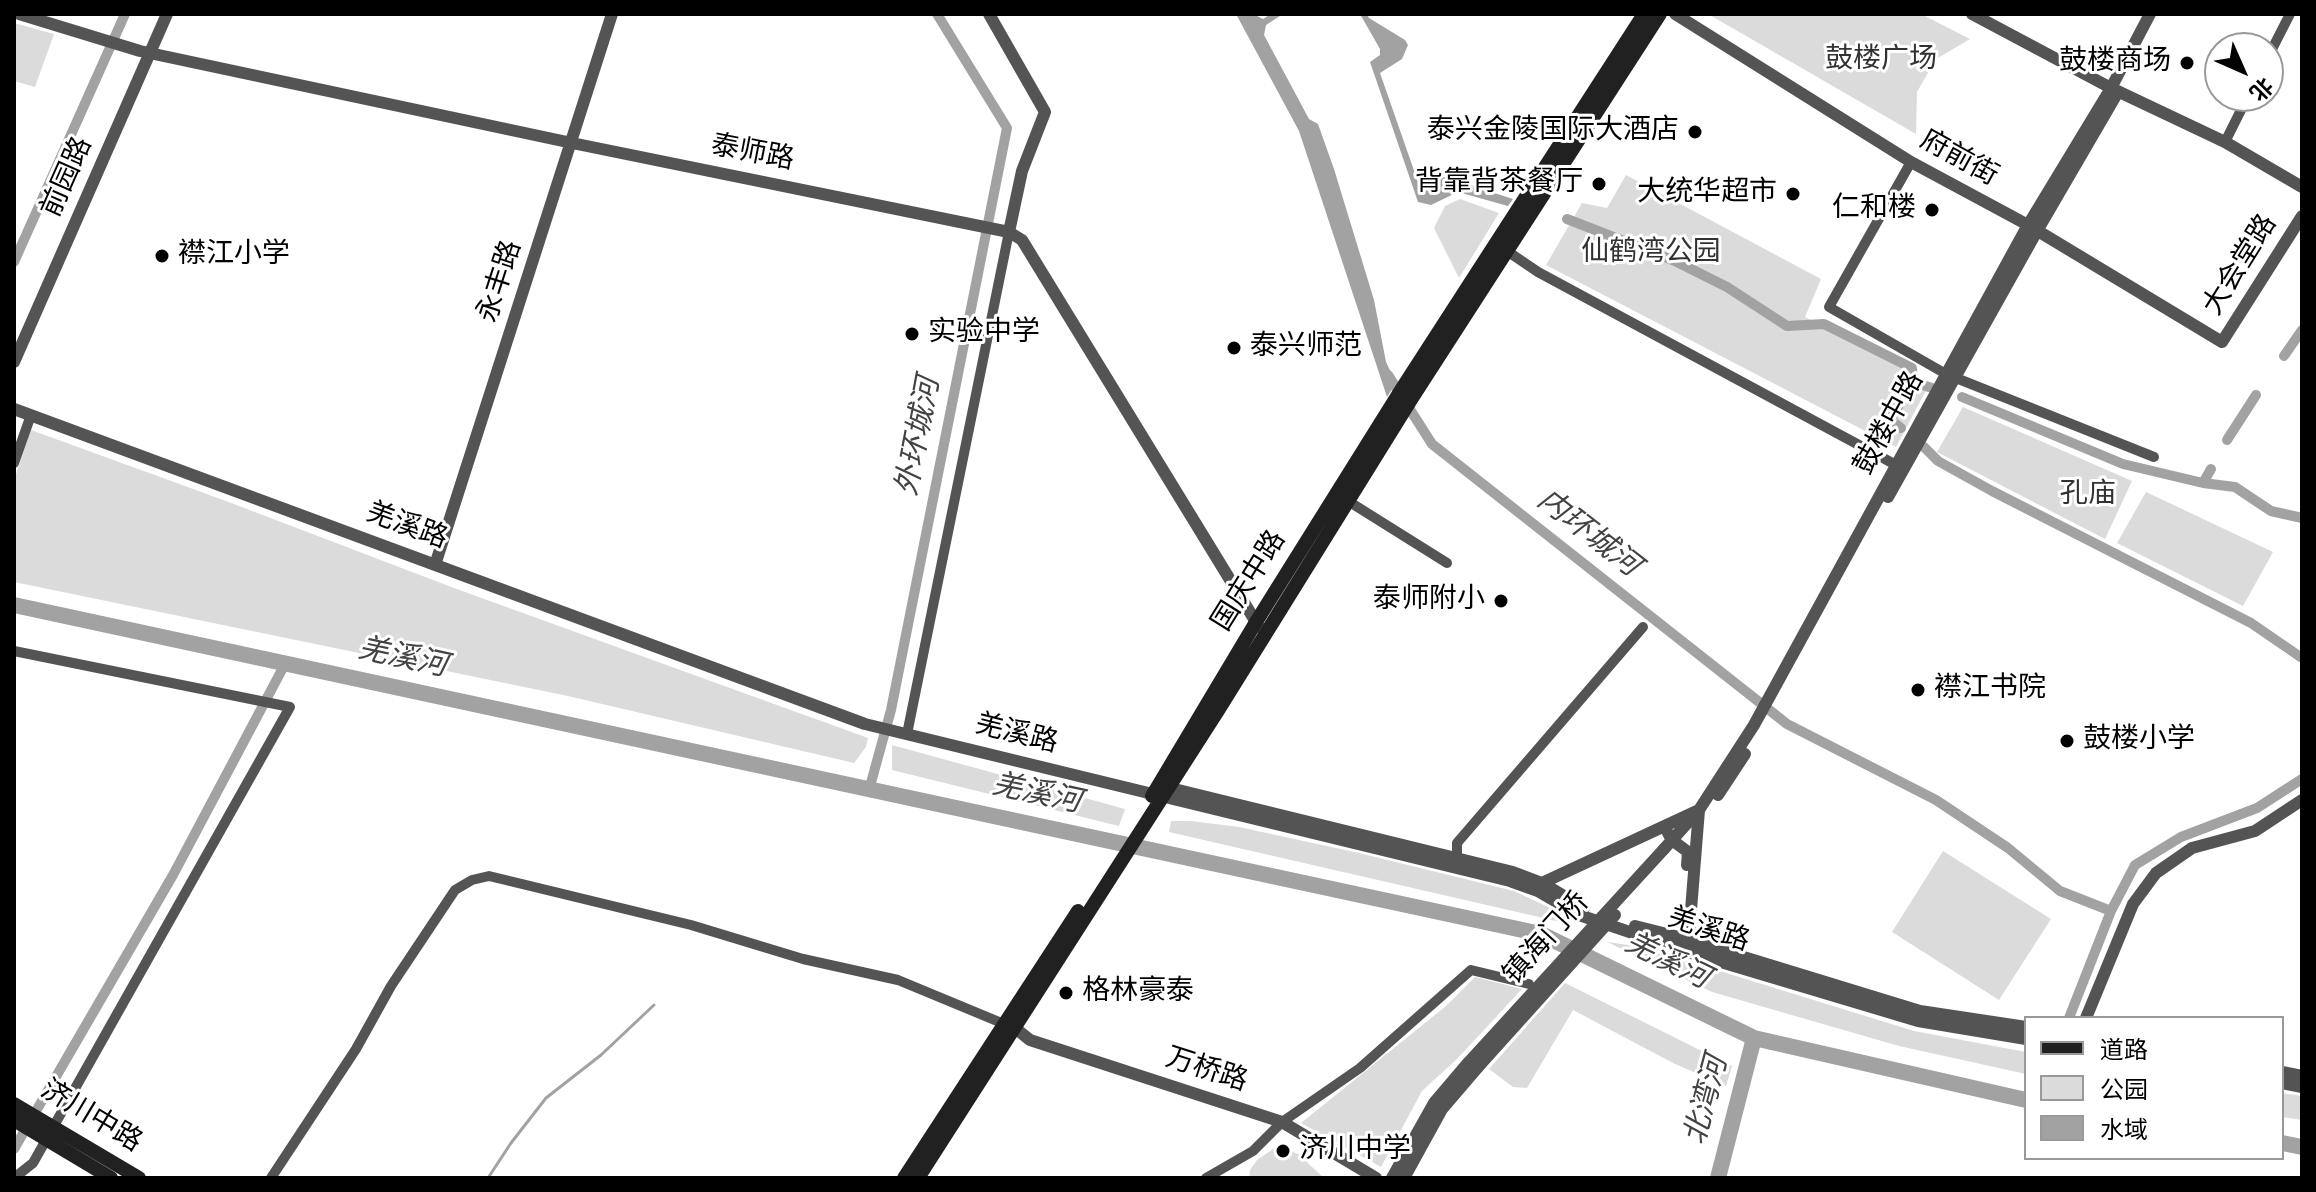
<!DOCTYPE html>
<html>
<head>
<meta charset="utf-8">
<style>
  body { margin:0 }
  #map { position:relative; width:2316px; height:1192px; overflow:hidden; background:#fff; font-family:Overpass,"Noto Sans SC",sans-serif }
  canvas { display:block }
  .frame { position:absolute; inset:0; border:16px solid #000; pointer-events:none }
  .legend { position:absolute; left:2024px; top:1016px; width:260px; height:144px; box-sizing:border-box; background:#fff; border:2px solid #999; margin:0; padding:10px 14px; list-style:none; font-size:24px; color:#000 }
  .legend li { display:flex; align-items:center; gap:16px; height:40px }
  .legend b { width:40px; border:2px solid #999 }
  .north { position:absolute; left:2204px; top:32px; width:80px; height:80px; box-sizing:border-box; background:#fff; border:2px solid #999; border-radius:50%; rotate:135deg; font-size:22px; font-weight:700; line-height:32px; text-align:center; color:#000 }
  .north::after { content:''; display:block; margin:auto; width:28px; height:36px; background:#000; clip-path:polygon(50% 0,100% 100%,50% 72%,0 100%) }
</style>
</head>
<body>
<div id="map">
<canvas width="2316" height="1192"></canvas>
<div class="frame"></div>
<ul class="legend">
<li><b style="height:10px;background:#212121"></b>道路</li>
<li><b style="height:22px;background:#dbdbdb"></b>公园</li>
<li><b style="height:22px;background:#a2a2a2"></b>水域</li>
</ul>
<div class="north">北</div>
</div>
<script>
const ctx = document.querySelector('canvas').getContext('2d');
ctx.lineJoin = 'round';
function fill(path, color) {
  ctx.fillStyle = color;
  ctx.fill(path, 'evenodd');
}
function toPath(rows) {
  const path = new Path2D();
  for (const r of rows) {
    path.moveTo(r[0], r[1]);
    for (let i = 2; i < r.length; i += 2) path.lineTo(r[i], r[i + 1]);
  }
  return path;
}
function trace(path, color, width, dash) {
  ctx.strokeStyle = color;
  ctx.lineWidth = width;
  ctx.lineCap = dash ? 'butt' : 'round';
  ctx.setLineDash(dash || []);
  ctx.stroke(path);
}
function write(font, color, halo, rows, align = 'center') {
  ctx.font = font + ' Overpass,"Noto Sans SC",sans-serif';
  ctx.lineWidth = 6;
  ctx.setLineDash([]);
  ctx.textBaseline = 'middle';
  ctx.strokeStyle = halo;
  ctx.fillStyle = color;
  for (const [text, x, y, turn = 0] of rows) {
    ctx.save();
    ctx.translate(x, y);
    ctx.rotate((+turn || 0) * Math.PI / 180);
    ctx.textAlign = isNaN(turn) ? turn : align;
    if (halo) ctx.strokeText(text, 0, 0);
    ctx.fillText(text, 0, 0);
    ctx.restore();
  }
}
const green = toPath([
  [1708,14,1921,14,1970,39,1936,59,1917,92,1916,134],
  [14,23,54,34,35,87,14,81],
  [1626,175,1821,279,1805,317,1930,383,1896,447,1546,265,1582,203,1607,208],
  [1460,199,1499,213,1459,278,1434,228,1445,206],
  [1963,407,2132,481,2105,539,1937,452],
  [31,430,226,501,454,588,868,738,866,747,854,763,568,696,14,582,14,480],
  [2146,492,2273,552,2243,606,2117,543],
  [892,745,1125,809,1119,826,892,770],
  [1171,821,1191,821,1239,827,1359,853,1514,891,1565,915,1565,923,1169,832],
  [1943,851,2051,919,1999,1000,1892,932],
  [1607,942,1629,945,1723,972,1914,1031,2026,1052,2026,1074,1899,1046,1712,992],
  [1475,977,1522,989,1457,1059,1422,1091,1381,1167,1301,1123,1446,1006],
  [1565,983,1732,1066,1726,1086,1675,1064,1573,1010,1527,1088,1513,1087,1489,1069],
  [2282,1093,2302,1096,2302,1120,2282,1117],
  [1284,1148,1298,1154,1324,1178,1249,1178,1250,1170,1257,1160,1273,1149]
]);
const water = toPath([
  [1236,14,1253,14,1263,19,1271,14,1283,14,1266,25,1264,35,1309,119,1318,124,1334,169,1374,300,1386,362,1396,383,1387,397,1299,131],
  [1360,14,1367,14,1369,18,1405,40,1408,45,1402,59,1380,73,1418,182,1430,187,1437,178,1445,177,1513,199,1508,206,1458,192,1431,205,1418,202,1370,62,1380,55,1380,49]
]);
const stream = toPath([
  [488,1178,511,1143,546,1098,601,1055,654,1005]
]);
const canal = toPath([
  [1567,219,1675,261,1727,287,1787,326,1824,324,1912,368,1913,382,1890,420,1901,428],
  [14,262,125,14],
  [2284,356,2302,330],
  [1388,375,1432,444,1787,724,1936,800,2008,848,2060,891,2111,911],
  [1913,382,1932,388],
  [1962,397,2123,464,2203,483,2235,487,2271,511,2302,518],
  [2227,440,2256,395],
  [1924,447,1938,461,1992,491,2251,623,2302,658],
  [2203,483,2211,469],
  [869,790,891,710,1007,128,937,14],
  [2069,1018,2111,911,2135,865,2181,837,2257,808,2302,779],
  [14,1149,173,875,285,664]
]);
const river = toPath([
  [14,605,1541,934,1754,1038,2026,1100],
  [2282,1143,2302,1147],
  [1718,1178,1754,1038]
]);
const minor = toPath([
  [2268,57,2290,14],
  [2225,142,2248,96],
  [1911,162,1829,307,1946,374,2154,457],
  [1507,251,1538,272,1896,465],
  [14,463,31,415],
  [1348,501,1447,563],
  [14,651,290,707,33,1163,14,1178],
  [907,734,1009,232],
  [1457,866,1457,843,1643,627],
  [271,1178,356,1049,391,986,455,890,472,880,489,876,691,925,803,959,898,980,1009,1026],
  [1206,1178,1253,1151,1282,1122,1360,1068,1471,970,1529,984]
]);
const tertiary = toPath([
  [19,14,140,51,572,143,1009,232,1022,240,1259,627],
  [989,14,1045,112,1022,171,1009,232],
  [1675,14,1911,162,2028,225,2222,342,2302,216],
  [1972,14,2111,88,2225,142,2302,187],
  [14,362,167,14],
  [14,409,865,724,1510,881,1538,891,1579,915,1704,957,1918,1021,2026,1039],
  [1888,497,2037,231,2118,92],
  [435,565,612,14],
  [1162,786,1513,872,1542,883,1584,908],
  [1718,795,1745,754],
  [1668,833,1672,840,1688,852,1687,865],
  [1664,849,1699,810,1754,725,2028,225,2111,88,2150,14],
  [1540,889,1542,883,1699,810,1688,947],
  [1635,926,1675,936,1920,1011,2026,1027],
  [2086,1018,2133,904,2156,873,2192,848,2255,831,2302,800],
  [1015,1028,1030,1040,1282,1122,1376,1178],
  [2282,1072,2302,1076],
  [2282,1083,2302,1087],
  [1392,1178,1434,1103,1468,1063],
  [1404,1178,1442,1109,1478,1067]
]);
const secondary = toPath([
  [1152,796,1256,622,1403,387,1644,14],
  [14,1104,139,1178],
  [14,1120,111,1178],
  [904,1178,1078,911],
  [918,1178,1219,709,1412,398,1660,14]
]);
const tertiaryBridge = toPath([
  [1468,1063,1664,849],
  [1478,1067,1615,915]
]);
const markers = [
  [2187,63,8,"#000"],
  [1695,132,8,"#000"],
  [1599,184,8,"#000"],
  [1793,194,8,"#000"],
  [1932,210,8,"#000"],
  [162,256,8,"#000"],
  [912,334,8,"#000"],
  [1234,348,8,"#000"],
  [1501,601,8,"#000"],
  [1918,690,8,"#000"],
  [2067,741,8,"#000"],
  [1066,993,8,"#000"],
  [1283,1151,8,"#000"]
];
const parkNames = [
  ["鼓楼广场",1881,61],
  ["仙鹤湾公园",1651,254],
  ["孔庙",2088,496]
];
const poiNames = [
  ["鼓楼商场",2171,63,"right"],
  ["泰兴金陵国际大酒店",1679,132,"right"],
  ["背靠背茶餐厅",1583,184,"right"],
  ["大统华超市",1777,194,"right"],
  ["仁和楼",1916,210,"right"],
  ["襟江小学",178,256],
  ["实验中学",928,334],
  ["泰兴师范",1250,348],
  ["泰师附小",1485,601,"right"],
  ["襟江书院",1934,690],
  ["鼓楼小学",2083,741],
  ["格林豪泰",1082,993],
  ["济川中学",1299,1151]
];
const streetNames = [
  ["泰师路",752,155,11],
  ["府前街",1958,160,29],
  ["前园路",69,178,-66],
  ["大会堂路",2242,266,-58],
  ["永丰路",502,282,-72],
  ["鼓楼中路",1891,424,-61],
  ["羌溪路",406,528,20],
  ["国庆中路",1251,582,-58],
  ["羌溪路",1016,736,14],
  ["羌溪路",1708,932,18],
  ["镇海门桥",1548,940,-48],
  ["万桥路",1206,1072,18],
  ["济川中路",90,1118,31]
];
const waterNames = [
  ["外环城河",921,437,-79],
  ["内环城河",1587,535,38],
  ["羌溪河",402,660,12],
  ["羌溪河",1036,796,12],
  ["羌溪河",1666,963,26],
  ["北湾河",1709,1101,-75]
];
fill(green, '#dbdbdb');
fill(water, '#a2a2a2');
trace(stream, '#a2a2a2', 3);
trace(canal, '#a2a2a2', 10);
trace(river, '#a2a2a2', 16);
trace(minor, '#545454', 10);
trace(tertiary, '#545454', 12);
trace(secondary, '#212121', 14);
trace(tertiaryBridge, '#545454', 12);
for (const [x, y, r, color] of markers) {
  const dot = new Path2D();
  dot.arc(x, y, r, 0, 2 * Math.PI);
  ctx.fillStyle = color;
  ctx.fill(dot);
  trace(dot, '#fff', 3);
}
write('28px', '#323232', '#fff', parkNames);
write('28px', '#000', '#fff', poiNames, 'left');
write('28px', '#000', '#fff', streetNames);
write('italic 30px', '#434343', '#fff', waterNames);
</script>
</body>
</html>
